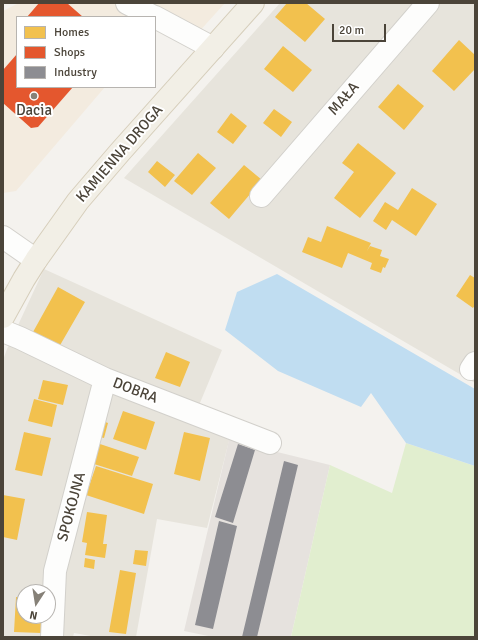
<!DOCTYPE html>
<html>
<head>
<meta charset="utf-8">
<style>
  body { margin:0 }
  #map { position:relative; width:478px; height:640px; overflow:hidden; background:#f4f2ee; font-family:Signika,sans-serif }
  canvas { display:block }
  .frame { position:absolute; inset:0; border:4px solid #4b4439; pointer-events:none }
  .legend { position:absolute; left:16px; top:16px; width:140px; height:72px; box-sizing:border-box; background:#fff; border:1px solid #b7b4b0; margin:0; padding:5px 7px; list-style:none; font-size:12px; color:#4b4439 }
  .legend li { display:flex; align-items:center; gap:8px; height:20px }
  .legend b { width:20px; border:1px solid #b7b4b0 }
  .north { position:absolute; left:16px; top:584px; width:40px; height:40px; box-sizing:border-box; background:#fff; border:1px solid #b7b4b0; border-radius:50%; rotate:192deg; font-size:11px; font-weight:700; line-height:16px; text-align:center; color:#4b4439 }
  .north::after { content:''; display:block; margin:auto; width:14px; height:18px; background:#868178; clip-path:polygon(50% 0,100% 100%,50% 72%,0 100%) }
  .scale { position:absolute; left:332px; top:24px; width:54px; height:18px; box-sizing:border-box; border:2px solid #4b4439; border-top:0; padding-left:5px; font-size:12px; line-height:14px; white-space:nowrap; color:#4b4439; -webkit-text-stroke:3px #fff; paint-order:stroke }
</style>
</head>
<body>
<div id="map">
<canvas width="478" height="640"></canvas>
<div class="frame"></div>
<ul class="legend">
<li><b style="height:11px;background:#f2c14e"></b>Homes</li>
<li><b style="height:11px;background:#e4572e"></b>Shops</li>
<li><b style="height:11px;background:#8d8d92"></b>Industry</li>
</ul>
<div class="north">N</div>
<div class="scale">20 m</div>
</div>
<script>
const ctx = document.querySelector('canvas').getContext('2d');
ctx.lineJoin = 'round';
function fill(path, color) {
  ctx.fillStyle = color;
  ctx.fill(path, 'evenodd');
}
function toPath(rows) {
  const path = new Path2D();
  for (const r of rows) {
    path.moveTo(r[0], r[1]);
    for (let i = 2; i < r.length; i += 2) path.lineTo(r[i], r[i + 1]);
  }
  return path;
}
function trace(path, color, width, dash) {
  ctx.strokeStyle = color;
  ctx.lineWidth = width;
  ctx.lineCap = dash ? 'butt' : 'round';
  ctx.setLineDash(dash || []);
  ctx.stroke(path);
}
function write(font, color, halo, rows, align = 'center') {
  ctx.font = font + ' Signika,sans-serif';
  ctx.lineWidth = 4;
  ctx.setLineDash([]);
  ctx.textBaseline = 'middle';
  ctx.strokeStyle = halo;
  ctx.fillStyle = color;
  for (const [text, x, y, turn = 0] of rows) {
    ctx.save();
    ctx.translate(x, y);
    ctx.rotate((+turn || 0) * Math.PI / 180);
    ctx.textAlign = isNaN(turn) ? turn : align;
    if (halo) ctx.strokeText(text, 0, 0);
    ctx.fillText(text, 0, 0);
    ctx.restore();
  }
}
const residential = toPath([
  [280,3,475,3,475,383,124,178],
  [44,269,222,350,192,422,230,437,207,528,157,519,136,637,96,637,74,633,73,637,3,637,3,360,7,349],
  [24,592,48,592,48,616,24,616]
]);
const commercial = toPath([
  [19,3,225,3,187,45,155,30,155,17,17,17,17,87,105,87,16,191,3,193,3,11]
]);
const industrial = toPath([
  [230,436,265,449,330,465,291,637,213,637,184,631]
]);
const green = toPath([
  [406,443,475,466,475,637,291,637,330,465,392,493]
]);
const water = toPath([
  [277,274,475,389,475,466,406,443,371,393,361,407,278,371,225,330,237,292]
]);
const homes = toPath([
  [287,3,306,3,325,19,305,42,275,17],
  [459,40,475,55,475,69,454,91,432,71],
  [283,46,312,70,293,92,264,69],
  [398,84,424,106,404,130,378,107],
  [274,109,292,122,281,137,263,123],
  [231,113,247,126,233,144,217,132],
  [358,143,396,173,360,218,334,198,354,172,342,163],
  [198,153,216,168,192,195,174,181],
  [157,161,175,175,165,187,148,172],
  [244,165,262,180,229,219,210,203],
  [412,188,437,204,416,236,392,220,386,230,373,221,385,202,398,210],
  [327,226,371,243,367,251,370,246,382,250,380,256,389,259,385,268,383,267,381,273,370,269,372,263,348,253,342,268,302,252,308,237,321,242],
  [470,275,475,278,475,305,473,308,456,296],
  [58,287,85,302,59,347,33,332],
  [166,352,190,362,180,387,155,378],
  [43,380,68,385,63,405,38,399],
  [34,399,57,405,52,427,28,421],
  [123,411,155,422,146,450,113,439],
  [100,420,108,423,104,438,96,436],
  [24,432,51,438,42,476,15,470],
  [184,432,210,438,200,481,174,474],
  [100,444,139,457,132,476,94,464],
  [96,466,153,484,144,514,86,495],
  [3,495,25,499,17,540,3,537],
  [87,512,107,515,103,544,107,544,105,558,85,555,87,543,82,542],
  [135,550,148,551,146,566,133,564],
  [85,558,95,560,94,569,84,567],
  [120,570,136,573,126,634,109,632],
  [16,597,24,598,24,616,42,616,41,633,14,632]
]);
const shops = toPath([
  [39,3,67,3,83,17,27,17],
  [17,54,17,87,73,87,38,127,31,128,3,103,3,70]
]);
const industry = toPath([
  [238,444,255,450,233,523,215,517],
  [284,461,298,465,257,637,242,637],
  [219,521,237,526,213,629,195,625]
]);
const minor = toPath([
  [127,3,154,17],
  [155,17,213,48],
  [261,196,428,3],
  [3,237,36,260],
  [3,331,20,338,105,379,270,443],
  [471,369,475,363],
  [52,637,55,571,105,379]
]);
const major = toPath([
  [3,317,24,279,36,260,78,201,120,152,253,3]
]);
const markers = [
  [34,96,4,"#868178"]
];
const streetNames = [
  ["MAŁA",344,99,-49],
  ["KAMIENNA DROGA",120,154,-49],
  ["DOBRA",135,391,21],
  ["SPOKOJNA",72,507,-75]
];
const poiNames = [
  ["Dacia",34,111]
];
fill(residential, '#e7e4dc');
fill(commercial, '#f3ebdf');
fill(industrial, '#e6e2de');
fill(green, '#e1eecf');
fill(water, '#c0ddf1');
fill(homes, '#f2c14e');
fill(shops, '#e4572e');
fill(industry, '#8d8d92');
trace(minor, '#d2d0cb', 24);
trace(major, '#d6cebb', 24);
trace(minor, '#fdfdfc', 22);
trace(major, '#f2efe6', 22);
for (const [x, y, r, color] of markers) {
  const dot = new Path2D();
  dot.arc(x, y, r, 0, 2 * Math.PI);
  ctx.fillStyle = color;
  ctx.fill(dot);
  trace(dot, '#fff', 1.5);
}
write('15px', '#4b4439', '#fff', streetNames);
write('15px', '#4b4439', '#fff', poiNames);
</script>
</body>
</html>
